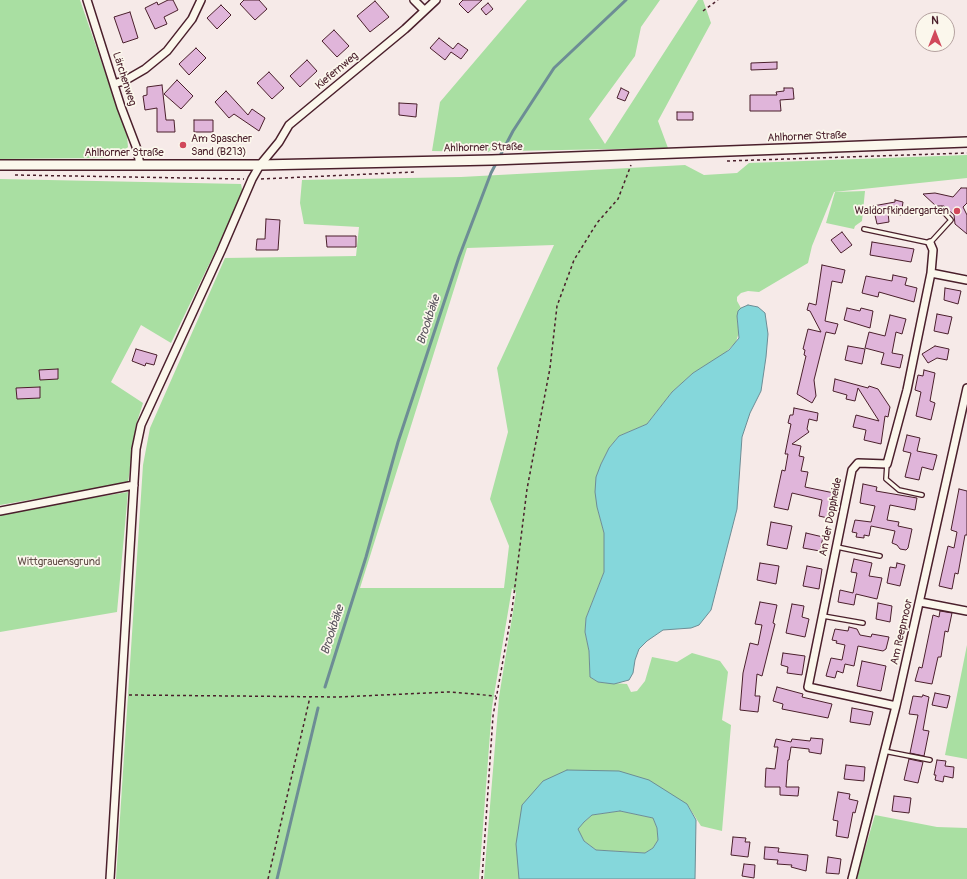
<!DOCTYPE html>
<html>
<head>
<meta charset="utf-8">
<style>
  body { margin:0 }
  #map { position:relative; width:967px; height:879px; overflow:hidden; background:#f6eae8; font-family:Pangolin,sans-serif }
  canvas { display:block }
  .north { position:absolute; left:915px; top:12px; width:40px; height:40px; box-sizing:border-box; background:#fbf7ec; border:1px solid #b4a19f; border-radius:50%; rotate:0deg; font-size:11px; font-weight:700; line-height:16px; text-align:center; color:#4a1f2b }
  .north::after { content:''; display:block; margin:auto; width:14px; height:18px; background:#d1495b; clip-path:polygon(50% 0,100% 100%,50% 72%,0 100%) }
</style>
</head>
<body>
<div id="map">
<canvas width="967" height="879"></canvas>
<div class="north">N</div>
</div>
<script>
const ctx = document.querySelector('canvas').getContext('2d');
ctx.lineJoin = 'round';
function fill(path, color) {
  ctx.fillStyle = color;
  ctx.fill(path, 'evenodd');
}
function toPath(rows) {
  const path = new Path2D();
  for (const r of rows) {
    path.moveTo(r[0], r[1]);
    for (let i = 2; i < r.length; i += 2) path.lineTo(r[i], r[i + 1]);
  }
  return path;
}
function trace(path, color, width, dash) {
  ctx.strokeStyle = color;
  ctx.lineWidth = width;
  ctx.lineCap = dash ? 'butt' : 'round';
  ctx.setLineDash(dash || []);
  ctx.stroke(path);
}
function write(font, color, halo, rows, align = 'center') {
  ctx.font = font + ' Pangolin,sans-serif';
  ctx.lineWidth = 3.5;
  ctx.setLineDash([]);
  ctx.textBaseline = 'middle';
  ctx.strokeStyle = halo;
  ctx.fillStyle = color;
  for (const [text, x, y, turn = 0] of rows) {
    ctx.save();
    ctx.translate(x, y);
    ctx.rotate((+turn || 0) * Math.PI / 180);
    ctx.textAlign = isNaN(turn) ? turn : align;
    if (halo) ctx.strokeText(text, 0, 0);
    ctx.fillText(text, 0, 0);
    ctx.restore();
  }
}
const green = toPath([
  [0,0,80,0,127,136,128,147,122,153,102,158,0,159],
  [527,0,660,0,641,27,635,56,589,119,605,144,698,0,703,0,711,23,658,121,668,148,509,151,506,146,498,146,488,152,432,151,440,102],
  [967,155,967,178,834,192,812,246,808,263,759,292,748,291,741,293,737,297,737,301,741,308,737,320,739,332,736,342,723,355,693,373,672,392,647,424,619,436,609,448,601,464,597,507,604,533,605,545,604,572,586,618,585,632,589,651,590,677,598,682,627,684,631,692,637,691,645,681,652,657,677,662,692,653,720,661,728,672,722,720,731,725,722,831,701,826,687,804,567,770,519,879,484,879,499,697,516,593,512,588,492,707,479,879,116,879,143,465,150,428,225,258,356,256,359,227,304,224,300,203,302,180,461,177,685,165,704,175,737,173,749,163],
  [554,245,497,368,508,432,490,499,509,546,504,588,360,588,467,248],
  [0,179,241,184,243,194,171,343,141,325,111,382,143,403,136,425,128,483,0,505],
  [865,191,862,221,855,226,854,229,826,223,835,192],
  [128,492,117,612,0,632,0,513],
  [967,645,967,759,945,755],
  [620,811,653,818,657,828,658,840,653,848,645,853,596,850,584,841,577,829,584,822,592,815],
  [875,815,937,827,967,828,967,879,856,879]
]);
const water = toPath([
  [748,305,758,307,765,313,768,334,766,357,761,391,750,413,742,437,737,509,711,610,699,625,691,628,663,630,647,641,639,649,635,660,633,673,629,680,614,684,598,682,590,677,589,651,585,632,586,618,604,572,604,533,597,507,595,492,596,477,601,464,609,448,619,436,647,424,672,392,693,373,729,350,739,338,737,316,738,311,741,308,748,305],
  [567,770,619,771,649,780,687,804,696,820,695,879,519,879,516,844,522,805,543,781,567,770],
  [620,811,653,818,657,828,658,840,653,848,645,853,596,850,584,841,578,829,584,822,592,815,620,811]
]);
const stream = toPath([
  [325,687,366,557,398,442,459,257,491,173,513,131,554,68,626,0],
  [277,879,318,708]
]);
const building = toPath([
  [168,0,173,0,178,10,164,17,167,24,155,29,145,8,157,2,158,5,168,0],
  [244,0,259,0,267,9,255,20,240,4,244,0],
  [463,0,482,0,468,13,459,4,463,0],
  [375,1,389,17,370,32,357,16,375,1],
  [488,3,493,9,486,15,481,9,488,3],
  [221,5,231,15,217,29,207,18,221,5],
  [130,12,138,38,123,43,114,17,130,12],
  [334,30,349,46,337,57,322,41,334,30],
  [439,38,453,49,458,43,468,50,461,59,451,52,445,60,430,48,439,38],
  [196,48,206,58,189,75,179,64,196,48],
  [307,60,317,71,300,87,290,76,307,60],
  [777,62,777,69,751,70,751,63,777,62],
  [269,72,284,88,272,99,257,83,269,72],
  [177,80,193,96,181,109,164,94,177,80],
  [162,85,166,120,174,120,175,132,157,132,157,108,145,110,143,96,147,95,147,87,162,85],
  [621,88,629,92,625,101,617,98,621,88],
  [784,88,793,88,794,99,780,100,781,111,750,111,750,95,777,95,776,92,784,91,784,88],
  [226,91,248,115,252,109,265,118,259,131,234,114,229,118,215,102,226,91],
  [399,103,417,104,416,117,399,115,399,103],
  [677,112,693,112,693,120,677,120,677,112],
  [194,120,213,120,213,132,194,132,194,120],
  [961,188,967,188,967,203,963,207,967,215,967,234,955,224,954,215,944,206,936,206,923,194,935,193,953,197,961,188],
  [895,200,903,202,901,215,888,213,889,222,877,224,873,206,895,202,895,200],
  [266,219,280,220,278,250,256,250,257,239,265,239,266,219],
  [842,232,852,245,841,253,831,240,842,232],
  [326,236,356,236,356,247,327,247,326,236],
  [872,242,914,249,911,262,870,255,872,242],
  [822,265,845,270,842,283,832,281,825,321,838,324,835,334,826,332,814,380,816,396,812,403,797,394,806,356,804,355,805,350,803,349,808,329,821,332,810,311,807,310,809,303,816,305,822,265],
  [893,275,907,278,905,285,917,288,914,302,879,292,878,297,862,293,866,276,892,281,893,275],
  [945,288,961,291,958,304,944,300,945,288],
  [847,308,860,311,861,308,873,311,870,328,844,320,847,308],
  [937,314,952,317,948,334,934,331,937,314],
  [890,315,906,319,902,334,896,332,892,353,903,355,900,368,881,364,884,353,865,348,869,332,885,336,890,315],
  [848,346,865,349,862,364,845,360,848,346],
  [935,346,949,349,947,360,937,358,928,363,922,354,935,346],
  [136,349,157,355,154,365,146,363,145,366,132,361,136,349],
  [58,369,58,379,40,380,39,370,58,369],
  [924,370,935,373,930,401,935,403,931,420,916,416,921,392,915,390,918,375,923,376,924,370],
  [835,379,868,388,869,386,878,389,890,407,888,417,885,416,881,444,864,440,866,430,853,427,856,415,879,421,858,388,855,401,846,399,847,395,833,391,835,379],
  [40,387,40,398,17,399,16,388,40,387],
  [794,408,818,413,817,421,809,419,807,429,809,432,792,444,801,446,799,456,804,457,801,471,808,472,805,487,834,493,832,502,836,502,832,519,819,516,822,500,792,493,788,510,774,507,782,470,785,471,788,454,785,454,791,424,788,423,790,415,793,415,794,408],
  [907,435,920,438,917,451,937,455,933,470,922,467,919,480,905,477,911,453,903,451,907,435],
  [863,484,877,487,876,491,917,498,915,510,890,505,887,520,899,522,898,526,912,529,908,548,906,550,900,549,897,545,892,543,895,531,871,526,869,536,864,535,864,538,856,537,857,533,852,532,855,520,871,522,875,506,860,503,863,484],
  [959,489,967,491,967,535,965,535,958,574,955,573,952,589,939,586,948,546,954,548,957,532,951,530,959,489],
  [771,522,792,526,787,549,767,545,771,522],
  [806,533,823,537,820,551,803,548,806,533],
  [854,559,872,563,869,576,882,578,877,599,856,594,854,605,838,602,840,590,853,593,857,573,851,572,854,559],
  [760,563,779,566,776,584,757,580,760,563],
  [897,563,905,565,900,586,887,583,890,567,896,568,897,563],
  [807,566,822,569,819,589,803,586,807,566],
  [760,602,777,605,773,623,775,624,762,676,757,674,755,696,760,696,758,712,740,710,743,673,750,643,758,645,762,625,755,624,760,602],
  [878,603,892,606,890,622,876,619,878,603],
  [792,604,804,606,802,617,809,619,805,637,786,633,792,604],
  [940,611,952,613,948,632,945,631,941,657,938,657,932,684,915,681,919,667,922,668,933,615,939,617,940,611],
  [849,627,857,629,860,635,871,637,872,634,889,637,886,649,883,651,858,646,854,666,845,664,843,673,837,671,835,678,826,676,831,658,842,660,845,645,836,643,837,641,832,640,835,629,848,631,849,627],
  [783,653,805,656,802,675,787,673,788,667,781,665,783,653],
  [862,661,886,666,881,691,857,686,862,661],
  [777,687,803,694,802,697,832,704,828,718,782,709,783,704,773,701,777,687],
  [935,693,950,696,947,708,932,705,935,693],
  [923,695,929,697,923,730,929,731,924,756,910,753,918,715,909,714,913,696,922,697,923,695],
  [852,708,873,712,870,725,850,722,852,708],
  [811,738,823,739,821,754,809,752,809,749,791,747,789,760,788,760,786,787,799,787,798,796,780,795,780,787,765,787,766,768,775,769,778,747,774,747,776,739,791,742,792,739,810,741,811,738],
  [909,759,923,762,918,783,904,780,909,759],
  [937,760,946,761,945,766,954,767,953,778,944,776,943,782,935,780,936,775,934,775,937,760],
  [846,765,865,767,864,781,844,779,846,765],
  [838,792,850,794,849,799,858,801,855,813,853,812,848,838,836,836,838,821,833,820,838,792],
  [894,796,911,798,909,813,892,811,894,796],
  [733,837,746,838,745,842,750,842,748,857,731,855,733,837],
  [765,847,779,848,778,852,808,855,806,871,791,867,792,865,777,864,778,860,764,859,765,847],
  [828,857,841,859,839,874,826,873,828,857],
  [744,864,755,865,754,878,742,876,744,864]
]);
const path = toPath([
  [703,11,718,0],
  [727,161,967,153],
  [15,175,244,179],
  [261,179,415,172],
  [129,695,339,697,449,692,496,696],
  [268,879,310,697],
  [482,879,493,716,512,610,527,489,550,368,557,306,574,260,597,223,618,199,631,165]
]);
const service = toPath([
  [864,229,930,243,951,220,941,209],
  [887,464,886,479,899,490,922,495],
  [837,547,880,556],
  [823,616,863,623],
  [884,751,930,760]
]);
const minor = toPath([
  [87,0,121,107,137,149,140,165],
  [414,0,424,10],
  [114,84,126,80,145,69,167,51,192,19,201,0],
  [931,273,967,280],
  [0,511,134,485],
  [920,602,967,611],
  [896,706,808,687,852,470,858,463,887,464,907,390,931,273,933,250,930,243],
  [110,879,136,449,141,425,221,251,252,179,260,165,279,142,289,125,405,29,436,0],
  [852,879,896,706,967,388]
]);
const tertiary = toPath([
  [0,165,260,165,492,160,967,142]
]);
const markers = [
  [183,145,4,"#d1495b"],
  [957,211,4,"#d1495b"]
];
const streetNames = [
  ["Kiefernweg",337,71,-40],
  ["Lärchenweg",124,79,72],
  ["Ahlhorner Straße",807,137,-2],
  ["Ahlhorner Straße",483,148,-1],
  ["Ahlhorner Straße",124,153],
  ["An der Doppheide",831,517,-79],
  ["Am Reepmoor",902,632,-77]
];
const poiNames = [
  ["Am Spascher",191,139],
  ["Sand (B213)",191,152],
  ["Waldorfkindergarten",949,211,"right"]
];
const parkNames = [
  ["Wittgrauensgrund",59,562]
];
const waterNames = [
  ["Brookbäke",429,320,-72],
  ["Brookbäke",333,630,-72]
];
fill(green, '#a9dfa2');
fill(water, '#85d7db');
trace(water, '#6d8d95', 1);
trace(stream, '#6d8d95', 3);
fill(building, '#e0b5da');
trace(building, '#4a1f2b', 1);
trace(service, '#4a1f2b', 6);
trace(minor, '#4a1f2b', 10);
trace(tertiary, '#4a1f2b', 12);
trace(path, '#4a1f2b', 1.5, [3, 3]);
trace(service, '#fbf7ec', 3.5);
trace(minor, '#fbf7ec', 7);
trace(tertiary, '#fbf7ec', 9);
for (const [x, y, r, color] of markers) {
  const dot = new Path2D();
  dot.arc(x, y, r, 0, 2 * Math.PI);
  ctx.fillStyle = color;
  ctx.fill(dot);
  trace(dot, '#fbf7ec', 1.5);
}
write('11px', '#4a1f2b', '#fbf7ec', streetNames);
write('11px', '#4a1f2b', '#fbf7ec', poiNames, 'left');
write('11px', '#624f49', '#fbf7ec', parkNames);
write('italic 12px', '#5c5660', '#fbf7ec', waterNames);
</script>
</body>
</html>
